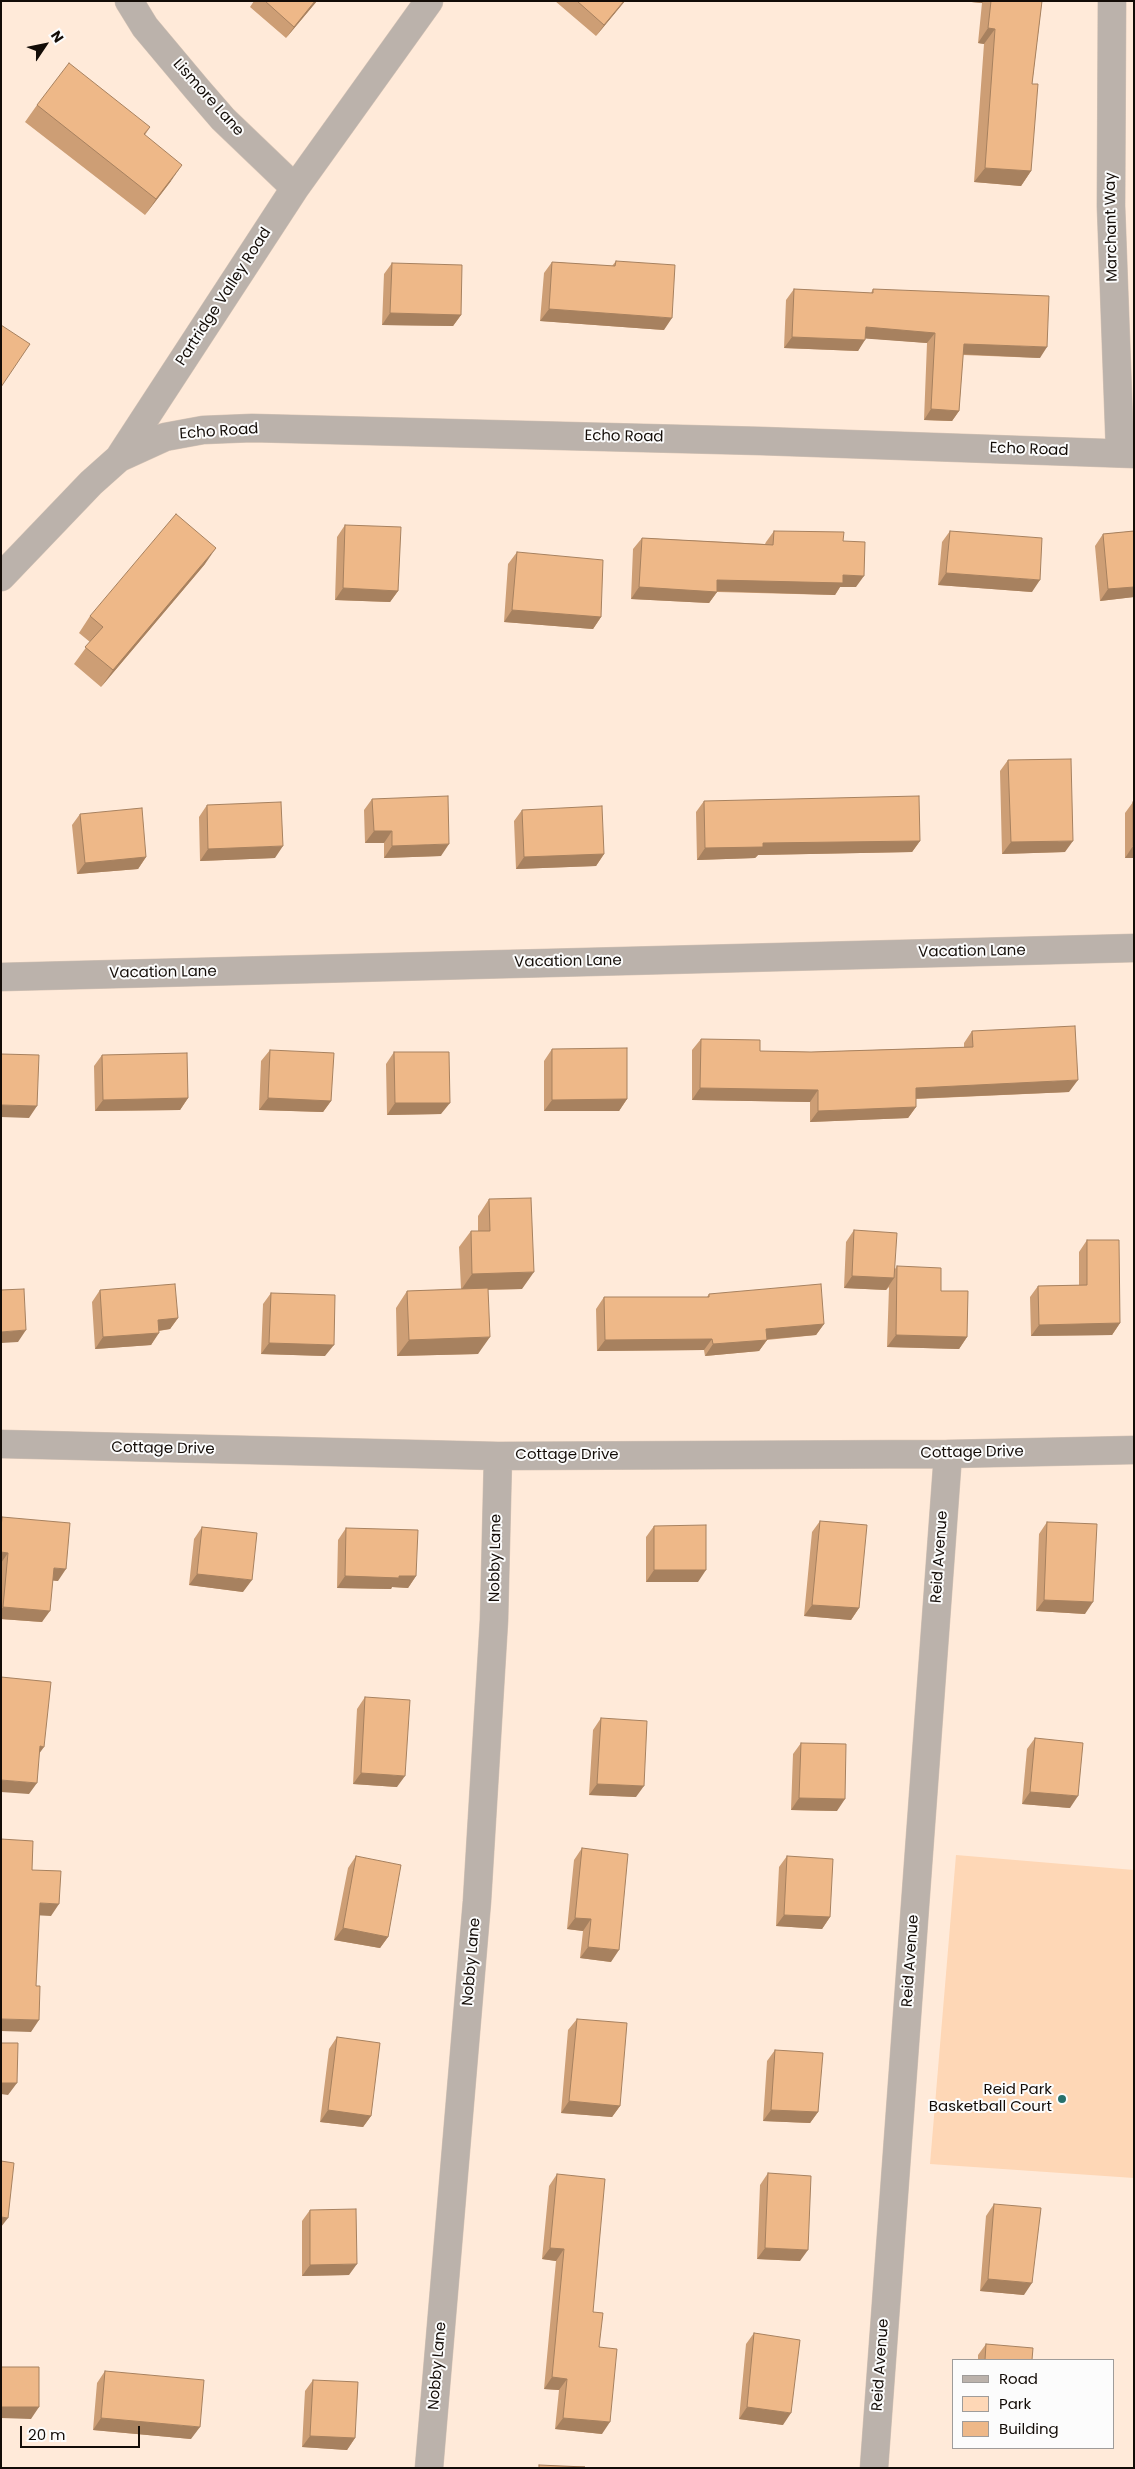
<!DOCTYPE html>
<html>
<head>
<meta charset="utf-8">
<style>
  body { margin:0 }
  #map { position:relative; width:1135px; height:2469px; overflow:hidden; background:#ffead9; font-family:Poppins,sans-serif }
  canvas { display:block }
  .frame { position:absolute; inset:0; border:2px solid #130c07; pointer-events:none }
  .legend { position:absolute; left:952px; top:2359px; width:162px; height:90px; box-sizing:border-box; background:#fcfcfc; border:1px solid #9f9c9a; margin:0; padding:6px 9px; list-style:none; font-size:15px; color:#130c07 }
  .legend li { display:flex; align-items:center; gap:10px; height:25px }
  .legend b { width:25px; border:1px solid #9f9c9a }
  .north { position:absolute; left:20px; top:20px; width:50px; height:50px; -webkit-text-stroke:4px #fcfcfc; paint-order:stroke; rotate:56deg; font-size:14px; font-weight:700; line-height:20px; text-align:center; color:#130c07 }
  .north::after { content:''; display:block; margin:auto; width:18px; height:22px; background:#130c07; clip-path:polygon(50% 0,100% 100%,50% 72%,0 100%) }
  .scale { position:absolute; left:20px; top:2426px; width:120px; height:22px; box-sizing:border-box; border:2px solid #130c07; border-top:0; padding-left:6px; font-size:15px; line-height:18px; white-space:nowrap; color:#130c07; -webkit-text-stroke:4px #fcfcfc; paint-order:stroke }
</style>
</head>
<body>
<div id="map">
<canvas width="1135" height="2469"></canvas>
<div class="frame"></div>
<ul class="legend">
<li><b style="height:6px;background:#bbb2ab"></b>Road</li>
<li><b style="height:14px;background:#fed7b6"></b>Park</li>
<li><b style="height:14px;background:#eeb888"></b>Building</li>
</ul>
<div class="north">N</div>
<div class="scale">20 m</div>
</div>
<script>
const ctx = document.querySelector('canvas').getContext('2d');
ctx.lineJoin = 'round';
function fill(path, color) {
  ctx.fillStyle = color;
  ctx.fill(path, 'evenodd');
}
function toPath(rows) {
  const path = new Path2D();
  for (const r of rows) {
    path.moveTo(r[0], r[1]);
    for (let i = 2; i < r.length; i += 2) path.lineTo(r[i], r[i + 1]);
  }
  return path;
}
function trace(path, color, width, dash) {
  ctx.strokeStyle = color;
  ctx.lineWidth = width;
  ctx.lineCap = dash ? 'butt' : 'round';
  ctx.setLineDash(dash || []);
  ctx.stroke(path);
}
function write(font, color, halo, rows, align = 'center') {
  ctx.font = font + ' Poppins,sans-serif';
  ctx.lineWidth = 4;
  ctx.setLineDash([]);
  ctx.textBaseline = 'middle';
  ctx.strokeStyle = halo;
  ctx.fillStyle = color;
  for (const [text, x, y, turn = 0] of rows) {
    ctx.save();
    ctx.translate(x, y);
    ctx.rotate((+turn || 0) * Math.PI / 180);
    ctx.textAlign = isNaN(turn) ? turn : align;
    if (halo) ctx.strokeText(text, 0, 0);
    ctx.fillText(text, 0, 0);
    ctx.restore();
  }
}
const green = toPath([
  [956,1855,1134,1870,1134,2178,930,2164]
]);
const minor = toPath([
  [129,1,145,27,197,89,223,119,295,188],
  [1112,1,1111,206,1120,453],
  [119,458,165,437,203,430,252,428,761,441,1134,454],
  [1,577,91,483,119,458,295,188,429,1],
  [1,977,1134,948],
  [1,1444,498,1456,948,1454,1134,1450],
  [429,2468,477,1901,494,1620,498,1456],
  [874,2468,948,1454]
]);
const wall = toPath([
  [254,1,317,1,286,38,250,7],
  [555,1,625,1,596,36],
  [961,1,1042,1,1032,84,1031,171,1021,186,974,182,984,44,978,43,982,3],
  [37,105,150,127,145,135,171,181,145,215,25,122],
  [616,261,664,330,540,321,544,273,552,262,612,266],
  [392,263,461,315,453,326,382,325,384,274],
  [794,289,871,293,873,289,1040,358,963,355,959,411,952,421,924,420,927,343,865,338,858,351,784,348,786,300],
  [345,525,398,591,390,602,335,600,337,537],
  [774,531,843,541,856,587,840,587,835,595,717,592,709,603,631,599,633,549,642,538,765,544,766,542],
  [950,531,1032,592,938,585,942,542],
  [1134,531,1134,597,1100,601,1095,546,1103,534],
  [517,552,601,617,593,629,504,622,508,564],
  [205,564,101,687,74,664,90,642,79,633,90,616],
  [1008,760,1065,852,1002,854,1000,771],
  [372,799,441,856,384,858,384,843,365,843,364,810],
  [704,801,920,841,912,852,758,855,755,858,697,860,696,812],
  [1133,802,1134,858,1125,858,1125,813],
  [207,805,275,858,200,861,199,817],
  [522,810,604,854,596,866,516,869,514,821],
  [80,814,146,857,138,869,77,874,72,825],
  [972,1031,1069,1092,916,1099,916,1107,908,1118,810,1122,810,1102,692,1100,692,1050,701,1039,760,1051,811,1052,964,1047,964,1043],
  [552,1049,627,1099,619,1111,544,1111,544,1061],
  [270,1050,331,1101,323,1112,259,1110,261,1061],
  [394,1052,441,1114,387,1115,386,1064],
  [102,1055,188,1098,180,1110,95,1111,94,1066],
  [489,1199,522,1289,488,1290,478,1354,397,1356,396,1308,407,1291,461,1289,459,1247,471,1231,478,1231,478,1216],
  [854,1230,895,1269,897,1266,941,1291,967,1337,959,1349,887,1347,889,1287,886,1290,844,1288,846,1242],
  [1087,1240,1120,1323,1112,1335,1031,1336,1030,1297,1038,1286,1079,1285,1079,1252],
  [100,1290,178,1318,170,1329,159,1331,151,1345,95,1349,92,1302],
  [271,1293,325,1356,261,1354,263,1304],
  [709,1294,824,1324,816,1335,767,1340,759,1351,705,1356,704,1350,597,1351,596,1309,604,1297,707,1297],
  [2,1517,58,1581,53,1580,42,1622,1,1619,1,1519],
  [820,1521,859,1608,851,1620,804,1616,812,1532],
  [1047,1522,1085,1614,1036,1611,1039,1534],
  [654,1526,698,1582,646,1582,646,1537],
  [202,1527,243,1592,189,1585,194,1539],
  [346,1528,416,1576,408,1588,392,1587,391,1589,337,1588,338,1540],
  [365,1697,397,1787,353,1784,357,1709],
  [601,1718,636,1797,589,1795,593,1730],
  [1035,1738,1070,1808,1022,1804,1027,1749],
  [801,1743,837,1811,791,1810,793,1754],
  [582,1848,611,1962,580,1958,583,1931,567,1929,574,1860],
  [356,1856,388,1937,380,1948,334,1940,348,1868],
  [787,1856,830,1917,822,1929,776,1926,779,1867],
  [577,2019,620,2106,612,2117,561,2113,568,2030],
  [337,2037,371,2116,363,2127,320,2122,329,2049],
  [775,2050,818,2112,810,2123,763,2121,767,2061],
  [768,2173,800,2261,757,2259,760,2185],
  [557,2174,593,2312,599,2347,602,2434,555,2429,559,2390,544,2389,556,2261,542,2259,549,2186],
  [994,2204,1024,2295,980,2291,986,2216],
  [310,2210,349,2275,302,2276,302,2221],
  [754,2333,783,2425,739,2419,746,2344],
  [986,2344,1032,2360,978,2360,978,2355],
  [105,2371,191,2439,93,2430,97,2383],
  [313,2380,355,2438,347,2450,302,2447,305,2391]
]);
const shadedWall = toPath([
  [315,1,317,1,286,38,294,27],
  [624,1,625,1,596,36,604,25],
  [961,1,984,1,982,3],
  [988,28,995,29,984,44,978,43],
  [182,165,171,181,145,215,156,199],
  [985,168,1031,171,1021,186,974,182],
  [549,309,672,318,664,330,540,321],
  [390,313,461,315,453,326,382,325],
  [866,327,935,333,927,343,858,338],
  [792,337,865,340,858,351,784,348],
  [964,344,1047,347,1040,358,957,354],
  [931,409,959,411,952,421,924,420],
  [216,548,205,564,101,687,113,670],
  [946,573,1040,580,1032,592,938,585],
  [843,575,864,576,856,587,840,587,835,595,711,591,717,592,709,603,631,599,639,587,717,580],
  [1134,587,1134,597,1100,601,1108,589],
  [343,588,398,591,390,602,335,600],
  [512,610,601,617,593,629,504,622],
  [374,831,392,831,384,843,365,843],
  [920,841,912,852,758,855,755,858,697,860,705,848,763,843],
  [1073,841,1065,852,1002,854,1011,842],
  [449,844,441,856,384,858,392,846],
  [283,846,275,858,200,861,208,849],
  [1133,846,1134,846,1134,858,1125,858],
  [604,854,596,866,516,869,524,857],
  [146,857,138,869,77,874,85,863],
  [1078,1080,1069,1092,907,1099,916,1088],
  [700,1088,818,1090,810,1102,692,1100],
  [188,1098,180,1110,95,1111,103,1100],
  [268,1098,331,1101,323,1112,259,1110],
  [627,1099,619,1111,544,1111,552,1100],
  [395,1103,450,1103,441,1114,387,1115],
  [1,1105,37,1106,29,1118,1,1117],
  [916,1107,908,1118,810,1122,818,1111],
  [534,1272,522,1289,461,1290,472,1274],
  [852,1276,894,1278,886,1290,844,1288],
  [178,1318,170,1329,149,1332,158,1320],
  [1120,1323,1112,1335,1031,1336,1039,1325],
  [824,1324,816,1335,758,1340,766,1329],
  [26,1330,18,1342,1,1343,1,1332],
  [159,1333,151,1345,95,1349,103,1337],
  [896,1335,967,1337,959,1349,887,1347],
  [490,1337,478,1354,397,1356,409,1340],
  [712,1339,704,1350,597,1351,605,1340],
  [767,1340,759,1351,705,1356,713,1344],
  [269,1343,334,1345,325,1356,261,1354],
  [1,1552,8,1553,1,1563],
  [54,1568,66,1569,58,1581,46,1580],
  [654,1570,706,1570,698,1582,646,1582],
  [197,1574,252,1580,243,1592,189,1585],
  [345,1576,416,1576,408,1588,392,1587,391,1589,337,1588],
  [1044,1600,1093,1602,1085,1614,1036,1611],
  [812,1605,859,1608,851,1620,804,1616],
  [3,1607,50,1611,42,1622,1,1619,1,1610],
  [40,1746,44,1747,36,1758],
  [361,1773,405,1776,397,1787,353,1784],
  [1,1780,37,1783,29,1794,1,1792],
  [597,1784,644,1786,636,1797,589,1795],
  [1030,1792,1078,1796,1070,1808,1022,1804],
  [799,1798,845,1799,837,1811,791,1810],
  [40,1903,59,1904,51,1916,32,1915],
  [784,1915,830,1917,822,1929,776,1926],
  [575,1918,591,1919,583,1931,567,1929],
  [343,1928,388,1937,380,1948,334,1940],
  [588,1947,619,1950,611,1962,580,1958],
  [1,2019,39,2020,31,2032,1,2031],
  [1,2083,17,2083,8,2095,1,2094],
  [569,2101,620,2106,612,2117,561,2113],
  [328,2110,371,2116,363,2127,320,2122],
  [771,2110,818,2112,810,2123,763,2121],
  [1,2217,8,2218,1,2227],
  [550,2248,564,2249,556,2261,542,2259],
  [765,2248,808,2250,800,2261,757,2259],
  [357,2264,349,2275,302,2276,310,2265],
  [988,2279,1032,2283,1024,2295,980,2291],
  [552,2377,567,2379,559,2390,544,2389],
  [1,2407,39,2407,31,2419,1,2418],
  [747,2407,791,2413,783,2425,739,2419],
  [101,2418,200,2427,191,2439,93,2430],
  [563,2418,610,2422,602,2434,555,2429],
  [310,2436,355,2438,347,2450,302,2447]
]);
const building = toPath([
  [265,1,315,1,294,27,265,1],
  [577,1,624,1,604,25,577,1],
  [991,1,1042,1,1032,84,1038,84,1031,171,985,168,995,29,988,28,991,1],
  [69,63,150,127,144,134,182,165,156,199,37,105,69,63],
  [616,261,675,265,672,318,549,309,552,262,615,266,616,261],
  [392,263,462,265,461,315,390,313,392,263],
  [794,289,873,293,873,289,1049,296,1047,347,964,344,959,411,931,409,935,333,866,327,865,340,792,337,794,289],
  [1,325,30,344,1,387,1,325],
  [176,514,216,548,113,670,85,647,103,627,90,616,176,514],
  [345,525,401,527,398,591,343,588,345,525],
  [774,531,844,532,843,541,865,542,864,576,843,575,843,583,717,580,717,592,639,587,642,538,773,545,774,531],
  [950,531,1042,538,1040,580,946,573,950,531],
  [1134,531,1134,587,1108,589,1103,534,1134,531],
  [517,552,603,560,601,617,512,610,517,552],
  [1071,759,1073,841,1011,842,1008,760,1071,759],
  [448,796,449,844,392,846,392,831,374,831,372,799,448,796],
  [919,796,920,841,763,843,763,847,705,848,704,801,919,796],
  [281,802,283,846,208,849,207,805,281,802],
  [1133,802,1134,802,1134,846,1133,846,1133,802],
  [602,806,604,854,524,857,522,810,602,806],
  [142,808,146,857,85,863,80,814,142,808],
  [1075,1026,1078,1080,916,1088,916,1107,818,1111,818,1090,700,1088,701,1039,760,1040,760,1051,811,1052,973,1047,972,1031,1075,1026],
  [627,1048,627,1099,552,1100,552,1049,627,1048],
  [270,1050,334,1053,331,1101,268,1098,270,1050],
  [394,1052,449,1052,450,1103,395,1103,394,1052],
  [187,1053,188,1098,103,1100,102,1055,187,1053],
  [1,1054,39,1055,37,1106,1,1105,1,1054],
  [531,1198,534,1272,472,1274,471,1231,490,1231,489,1199,531,1198],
  [854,1230,897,1233,894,1278,852,1276,854,1230],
  [1087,1240,1119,1240,1120,1323,1039,1325,1038,1286,1087,1285,1087,1240],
  [897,1266,941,1268,941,1291,968,1291,967,1337,896,1335,897,1266],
  [175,1284,178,1318,158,1320,159,1333,103,1337,100,1290,175,1284],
  [821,1284,824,1324,766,1329,767,1340,713,1344,712,1339,605,1340,604,1297,709,1297,709,1294,821,1284],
  [488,1288,490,1337,409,1340,407,1291,488,1288],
  [24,1289,26,1330,1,1332,1,1290,24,1289],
  [271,1293,335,1295,334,1345,269,1343,271,1293],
  [2,1517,70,1523,66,1569,54,1568,50,1611,3,1607,8,1553,1,1552,1,1528,2,1517],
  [820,1521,867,1525,859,1608,812,1605,820,1521],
  [1047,1522,1097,1524,1093,1602,1044,1600,1047,1522],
  [706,1525,706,1570,654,1570,654,1526,706,1525],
  [202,1527,257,1533,252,1580,197,1574,202,1527],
  [346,1528,418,1530,416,1576,399,1576,399,1578,345,1576,346,1528],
  [1,1677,51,1682,44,1747,40,1746,37,1783,1,1780,1,1677],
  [365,1697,410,1700,405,1776,361,1773,365,1697],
  [601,1718,647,1721,644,1786,597,1784,601,1718],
  [1035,1738,1083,1743,1078,1796,1030,1792,1035,1738],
  [801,1743,846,1744,845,1799,799,1798,801,1743],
  [1,1839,33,1841,32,1870,61,1871,59,1904,40,1903,36,1986,40,1986,39,2020,1,2019,1,1839],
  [582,1848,628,1854,619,1950,588,1947,591,1919,575,1918,582,1848],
  [356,1856,401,1865,388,1937,343,1928,356,1856],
  [787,1856,833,1859,830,1917,784,1915,787,1856],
  [577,2019,627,2023,620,2106,569,2101,577,2019],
  [337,2037,380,2043,371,2116,328,2110,337,2037],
  [1,2043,18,2043,17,2083,1,2083,1,2043],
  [775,2050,823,2053,818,2112,771,2110,775,2050],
  [1,2161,14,2163,8,2218,1,2217,1,2161],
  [768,2173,811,2176,808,2250,765,2248,768,2173],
  [557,2174,605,2179,593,2312,603,2313,599,2347,617,2349,610,2422,563,2418,567,2379,552,2377,564,2249,550,2248,557,2174],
  [994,2204,1041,2208,1032,2283,988,2279,994,2204],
  [356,2209,357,2264,310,2265,310,2210,356,2209],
  [754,2333,800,2340,791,2413,747,2407,754,2333],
  [986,2344,1033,2348,1032,2360,985,2360,986,2344],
  [1,2367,39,2367,39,2407,1,2407,1,2367],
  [105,2371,204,2380,200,2427,101,2418,105,2371],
  [313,2380,358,2382,355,2438,310,2436,313,2380],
  [539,2465,585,2467,539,2468,539,2465]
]);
const markers = [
  [1062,2099,5,"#27716b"]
];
const streetNames = [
  ["Lismore Lane",208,98,48],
  ["Marchant Way",1112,227,-91],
  ["Partridge Valley Road",224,297,-57],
  ["Echo Road",219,432,-4],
  ["Echo Road",624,437,1],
  ["Echo Road",1029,450,2],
  ["Vacation Lane",972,952,-1],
  ["Vacation Lane",568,962,-1],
  ["Vacation Lane",163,973,-1],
  ["Cottage Drive",163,1449,1],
  ["Cottage Drive",972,1453,-1],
  ["Cottage Drive",567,1455],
  ["Reid Avenue",940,1557,-86],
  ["Nobby Lane",496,1558,-89],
  ["Reid Avenue",911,1961,-86],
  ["Nobby Lane",472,1962,-85],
  ["Reid Avenue",881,2365,-86],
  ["Nobby Lane",438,2366,-85]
];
const poiNames = [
  ["Reid Park",1052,2090],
  ["Basketball Court",1052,2107]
];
fill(green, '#fed7b6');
trace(minor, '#d9c6b7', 29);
trace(minor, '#bbb2ab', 28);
fill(wall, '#cd9e75');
fill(shadedWall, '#a7815f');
fill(building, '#eeb888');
trace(building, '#a7815f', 1);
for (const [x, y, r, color] of markers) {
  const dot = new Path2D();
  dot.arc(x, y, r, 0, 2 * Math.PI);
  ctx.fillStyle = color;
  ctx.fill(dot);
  trace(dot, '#fcfcfc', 2);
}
write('15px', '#130c07', '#fcfcfc', streetNames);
write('15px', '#130c07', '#fcfcfc', poiNames, 'right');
</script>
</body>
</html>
